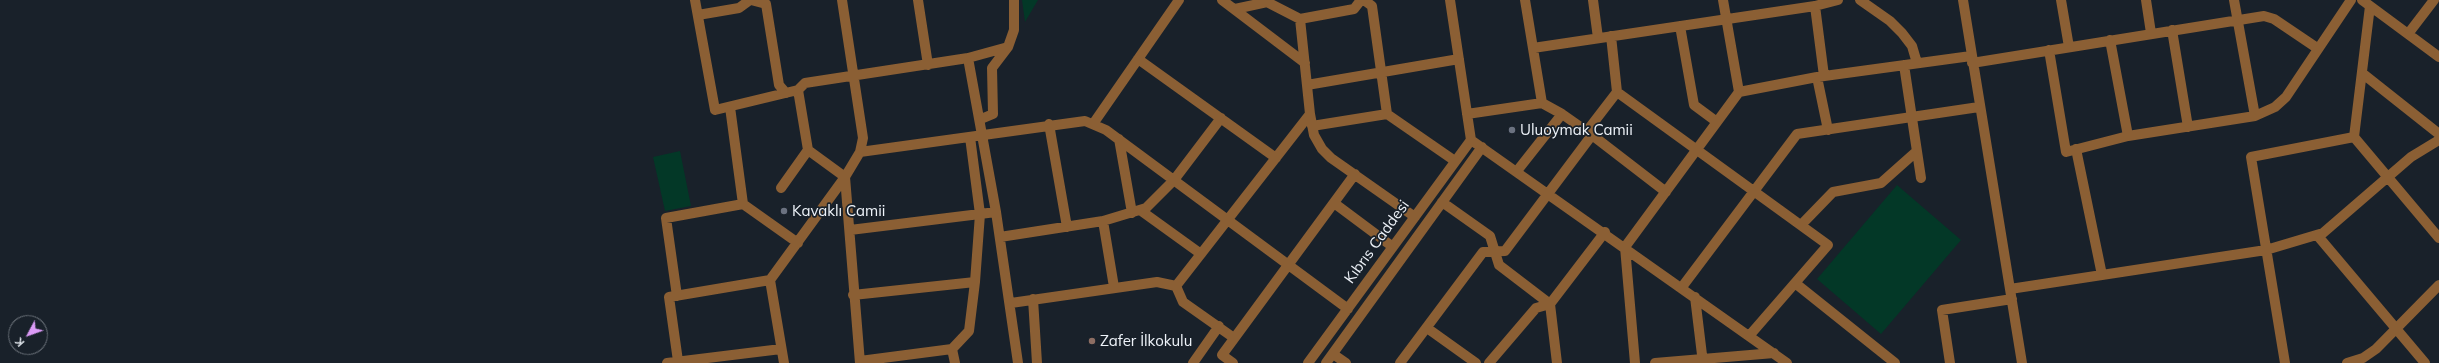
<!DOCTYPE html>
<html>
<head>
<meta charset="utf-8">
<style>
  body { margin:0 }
  #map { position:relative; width:2439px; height:363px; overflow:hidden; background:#19212a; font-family:Mulish,sans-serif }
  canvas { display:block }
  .north { position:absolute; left:8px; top:315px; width:40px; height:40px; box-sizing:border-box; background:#19212a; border:1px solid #6e757d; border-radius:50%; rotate:229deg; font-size:11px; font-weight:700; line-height:16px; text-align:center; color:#eef3f9 }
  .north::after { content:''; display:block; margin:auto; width:14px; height:18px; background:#db9af6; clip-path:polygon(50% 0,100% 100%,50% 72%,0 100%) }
</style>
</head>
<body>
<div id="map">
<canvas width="2439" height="363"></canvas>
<div class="north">K</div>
</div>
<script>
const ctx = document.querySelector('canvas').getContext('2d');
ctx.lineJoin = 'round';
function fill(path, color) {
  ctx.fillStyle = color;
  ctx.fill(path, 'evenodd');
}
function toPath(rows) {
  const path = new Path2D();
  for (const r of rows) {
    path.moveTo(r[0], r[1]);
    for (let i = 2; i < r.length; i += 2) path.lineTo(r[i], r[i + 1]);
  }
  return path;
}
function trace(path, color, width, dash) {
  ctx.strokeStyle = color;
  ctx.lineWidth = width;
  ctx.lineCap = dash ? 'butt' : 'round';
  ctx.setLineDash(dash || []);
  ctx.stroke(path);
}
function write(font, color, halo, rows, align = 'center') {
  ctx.font = font + ' Mulish,sans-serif';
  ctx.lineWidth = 3.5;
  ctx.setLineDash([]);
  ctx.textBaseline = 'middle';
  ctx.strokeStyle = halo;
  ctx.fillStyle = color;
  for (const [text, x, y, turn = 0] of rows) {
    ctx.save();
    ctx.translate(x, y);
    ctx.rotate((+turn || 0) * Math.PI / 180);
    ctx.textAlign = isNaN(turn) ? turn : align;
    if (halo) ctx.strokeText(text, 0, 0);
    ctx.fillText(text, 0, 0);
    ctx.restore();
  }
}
const green = toPath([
  [1022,0,1038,0,1025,22],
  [680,151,691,206,665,211,653,157],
  [1897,185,1961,240,1881,334,1817,279]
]);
const minor = toPath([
  [695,0,715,110,798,90,805,83,968,58,1008,47],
  [751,0,766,4,779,85,786,93],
  [918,0,928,65],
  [1222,0,1305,63],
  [1364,0,1372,6,1387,114,1455,161],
  [1450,0,1471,140,1787,363],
  [1525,0,1542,103],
  [1593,0,1598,38],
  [1723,0,1739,92],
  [1860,0,1890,21,1902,33,1912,46,1917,63],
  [1963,0,2022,363],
  [2061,0,2069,47],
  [2146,0,2151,33],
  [2234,0,2255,116],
  [2362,0,2439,57],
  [1815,6,1824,76],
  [1235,9,1267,2,1300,19,1354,9,1361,0],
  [698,15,739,8,750,0],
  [1300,19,1310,114,1314,135,1322,149,1331,158,1415,217],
  [1680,26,1694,105,1717,122],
  [2172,30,2188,127],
  [2408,34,2434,0],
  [2110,40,2128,136],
  [1533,48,1815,6,1838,0],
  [2049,50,2066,152,2128,136,2255,116,2275,107,2286,97,2351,0],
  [968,58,996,212,1018,363],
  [1138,59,1276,158],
  [1972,63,2264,16,2274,19,2317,48],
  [1904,65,1921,178],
  [2362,73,2439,134],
  [1817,77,1828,130],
  [1307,85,1459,59],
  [798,90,808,150,845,177,860,363],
  [1617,92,1828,245,1749,336],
  [730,107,743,204],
  [1467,114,1542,103,1562,114,1592,135,1666,192],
  [981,119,993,114,992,68,1008,47,1014,30,1014,0],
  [1049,124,1067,227],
  [1093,124,1179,0],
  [1312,126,1387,114],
  [1587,131,1617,92,1611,36],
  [2354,137,2439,238],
  [1119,139,1132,213],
  [2076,149,2102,275],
  [860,152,1085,121,1106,130,1348,309],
  [1517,171,1562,114],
  [781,188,808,150],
  [1442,202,1490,236,1499,265,1550,304,1557,363],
  [1334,203,1393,247],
  [1140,210,1201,254],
  [1103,221,1114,287],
  [1801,225,1833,192,1881,183,1917,151],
  [850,230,996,212],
  [2317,235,2425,363],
  [1000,237,1103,221,1146,208,1174,180,1221,118],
  [1795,283,1895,363],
  [1176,286,1310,114],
  [1176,286,1183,302,1234,338],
  [1682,287,1797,134,1979,107],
  [2010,289,2266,250,2323,233,2411,157,2439,140],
  [853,295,975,282],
  [677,296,666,218,743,204,798,243],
  [1695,297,1703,363],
  [1033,299,1037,363],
  [1011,303,1157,282,1176,286],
  [1427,328,1476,363],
  [1333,354,1346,363],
  [678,361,669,297,770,280],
  [860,361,952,349],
  [667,363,781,349],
  [784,363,770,280,845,177,860,152,863,138,842,0],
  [955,363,952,349,969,331,975,282,980,214,970,137],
  [1193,363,1219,326],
  [1233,363,1222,355,1355,174],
  [1308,363,1471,140],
  [1326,363,1482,147],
  [1400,363,1483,252,1505,251,1592,135],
  [1489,363,1536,308,1550,304,1605,232],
  [1635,363,1625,247,1739,92,1817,77,1971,56],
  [1655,363,1774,353],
  [1950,363,1942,310,2012,299],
  [2285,363,2251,157,2354,137,2370,6],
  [2347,363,2363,358,2376,349,2439,285]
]);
const markers = [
  [1512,130,4,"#6b7280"],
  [784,211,4,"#6b7280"],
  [1092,341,4,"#8d6e63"]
];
const poiNames = [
  ["Uluoymak Camii",1520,130],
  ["Kavaklı Camii",792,211],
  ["Zafer İlkokulu",1100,341]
];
const streetNames = [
  ["Kıbrıs Caddesi",1377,242,-54]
];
fill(green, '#033827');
trace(minor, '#8b5f34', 10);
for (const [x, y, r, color] of markers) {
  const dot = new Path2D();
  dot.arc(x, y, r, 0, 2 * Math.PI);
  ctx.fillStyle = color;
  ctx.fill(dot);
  trace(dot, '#19212a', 1.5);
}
write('15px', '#eef3f9', '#19212a', poiNames, 'left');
write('15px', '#eef3f9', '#19212a', streetNames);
</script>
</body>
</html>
